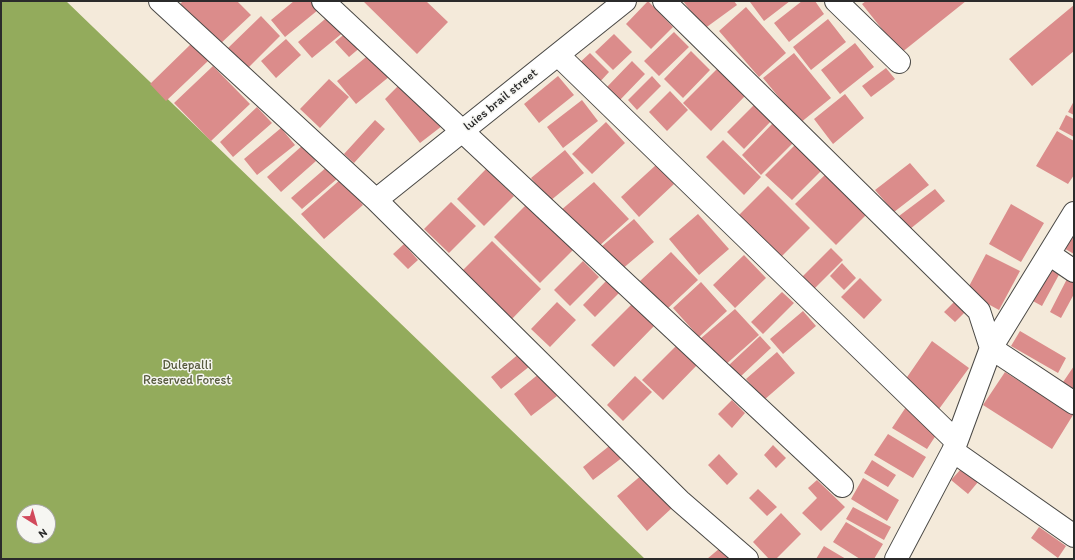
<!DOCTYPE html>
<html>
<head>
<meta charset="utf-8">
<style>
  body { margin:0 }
  #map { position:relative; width:1075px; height:560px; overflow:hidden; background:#f4eada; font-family:Itim,sans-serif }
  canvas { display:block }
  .frame { position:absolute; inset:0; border:2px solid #2b2b2b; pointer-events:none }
  .north { position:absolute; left:16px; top:504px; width:40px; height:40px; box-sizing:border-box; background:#f6f6f2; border:1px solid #a5a5a2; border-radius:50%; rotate:143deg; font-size:11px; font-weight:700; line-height:16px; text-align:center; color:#2b2b2b }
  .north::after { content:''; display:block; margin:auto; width:14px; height:18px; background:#d1495b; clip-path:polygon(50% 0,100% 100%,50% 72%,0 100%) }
</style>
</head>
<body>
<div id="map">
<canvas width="1075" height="560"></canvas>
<div class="frame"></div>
<div class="north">N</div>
</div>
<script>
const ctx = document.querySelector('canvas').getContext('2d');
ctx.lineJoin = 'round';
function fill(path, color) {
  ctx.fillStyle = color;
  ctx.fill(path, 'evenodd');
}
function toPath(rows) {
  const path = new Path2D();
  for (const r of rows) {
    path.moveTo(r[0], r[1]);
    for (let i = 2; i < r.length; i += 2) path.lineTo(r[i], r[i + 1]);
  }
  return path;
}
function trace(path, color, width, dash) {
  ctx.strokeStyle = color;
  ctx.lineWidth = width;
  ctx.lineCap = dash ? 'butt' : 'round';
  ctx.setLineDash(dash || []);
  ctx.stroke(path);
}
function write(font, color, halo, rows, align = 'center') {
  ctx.font = font + ' Itim,sans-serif';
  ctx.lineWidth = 3;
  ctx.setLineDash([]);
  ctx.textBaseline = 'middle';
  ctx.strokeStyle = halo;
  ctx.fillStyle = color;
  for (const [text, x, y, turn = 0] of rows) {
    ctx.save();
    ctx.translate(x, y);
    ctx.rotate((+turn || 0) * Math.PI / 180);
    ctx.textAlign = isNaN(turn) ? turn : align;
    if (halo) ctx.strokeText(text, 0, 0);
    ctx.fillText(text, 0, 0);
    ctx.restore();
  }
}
const forest = toPath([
  [1,1,66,1,645,559,1,559],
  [24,512,48,512,48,536,24,536]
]);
const building = toPath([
  [183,1,237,1,251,15,219,45,180,4],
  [294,1,310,1,318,10,285,37,271,20],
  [363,1,426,1,448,22,417,54],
  [648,1,673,27,651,49,626,24],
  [683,1,734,1,737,5,704,29],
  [752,1,790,1,764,21,750,2],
  [802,1,815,1,824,14,789,42,774,23],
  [866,1,966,1,901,53,862,4],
  [1074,5,1074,51,1032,86,1009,59],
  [746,7,786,53,759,77,719,31],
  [331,14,345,31,312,58,298,42],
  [261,16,280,36,247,69,227,49],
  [828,19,846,42,811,70,793,47],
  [348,31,362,46,349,57,335,42],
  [674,32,689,47,659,76,644,61],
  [614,34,632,52,613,70,595,52],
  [286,39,301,55,276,78,261,61],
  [855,43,874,67,840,94,821,70],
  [191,44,208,61,166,101,150,84],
  [691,51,710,70,683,98,664,79],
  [371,53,390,76,356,104,337,81],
  [590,53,609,72,597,85,577,65],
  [794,53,831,98,800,123,763,78],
  [632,61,645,74,619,101,606,88],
  [213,66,250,104,211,141,174,103],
  [886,68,895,79,871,97,862,86],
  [717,69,745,96,711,131,683,103],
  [558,76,574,95,539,123,524,104],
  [652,76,661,86,637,110,628,100],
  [329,79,349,97,320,128,300,109],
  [400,84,442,126,420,143,385,99],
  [670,91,688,110,667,131,649,112],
  [845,94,864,118,833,144,814,119],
  [582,100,598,121,563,148,547,127],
  [758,101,775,117,744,149,727,132],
  [1074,101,1074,115,1068,112],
  [257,107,272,123,233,157,220,142],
  [1066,115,1074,119,1074,137,1059,129],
  [375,120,385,129,354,163,344,154],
  [606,122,625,143,592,174,572,154],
  [774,122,794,142,761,175,742,155],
  [281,128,295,145,257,175,244,159],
  [1057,131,1074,141,1074,175,1068,184,1036,166],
  [723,140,761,177,744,195,706,157],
  [797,143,823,169,792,200,765,175],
  [303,145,316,161,281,192,267,177],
  [565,150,584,173,550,201,531,178],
  [910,163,929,185,894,212,875,190],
  [656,165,674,184,639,217,621,197],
  [328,166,338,178,302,209,291,198],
  [486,169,514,196,484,226,457,199],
  [828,172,869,212,836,245,795,204],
  [341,179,363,205,324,239,301,214],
  [594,182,629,219,598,247,560,211],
  [768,186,810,228,781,257,739,215],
  [935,189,945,201,910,229,899,216],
  [451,202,476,226,449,253,424,229],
  [527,204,573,250,540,283,494,237],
  [1011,204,1044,223,1021,262,989,244],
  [698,214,729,249,699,275,669,239],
  [634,219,654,242,621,270,601,247],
  [1074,223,1074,254,1060,246],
  [492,241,541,289,511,320,461,272],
  [404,244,418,260,408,269,393,254],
  [831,248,843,260,812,291,800,279],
  [671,252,698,280,667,309,640,281],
  [986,254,1020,271,999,310,966,292],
  [744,255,766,278,735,308,713,285],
  [583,261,599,277,570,306,554,290],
  [842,263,856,278,844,290,830,276],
  [1049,265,1061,271,1042,306,1031,300],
  [1068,277,1074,280,1074,294,1061,318,1050,312],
  [860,278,882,300,864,319,841,297],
  [607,280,619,293,595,317,583,305],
  [701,282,727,311,699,337,673,308],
  [782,292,794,303,763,334,751,322],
  [557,302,576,320,550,347,531,329],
  [954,302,965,312,955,322,944,312],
  [632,304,655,325,614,367,591,345],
  [735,309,759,335,724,366,700,339],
  [803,311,816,326,783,354,770,339],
  [1020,331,1066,358,1058,373,1011,346],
  [760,336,771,348,740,377,729,365],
  [932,341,969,368,939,409,903,383],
  [679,343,699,363,663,400,642,380],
  [777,352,795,373,764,400,746,379],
  [520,353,530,366,501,389,491,377],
  [1074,366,1074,393,1061,385],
  [1005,372,1073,415,1052,449,983,405],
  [540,373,557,396,531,416,514,394],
  [635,376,652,392,623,421,607,405],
  [732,400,745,413,732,428,718,414],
  [906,407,940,429,927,449,892,428],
  [888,434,926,457,913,478,874,455],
  [613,443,623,457,593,480,583,467],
  [773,445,786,458,776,468,764,455],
  [719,454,738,474,727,485,708,465],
  [872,460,896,475,888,487,864,473],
  [961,469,978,482,968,494,951,480],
  [643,474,673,507,647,531,617,496],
  [863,478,899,500,887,521,851,499],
  [817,480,845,507,821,531,802,513,817,498,808,488],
  [758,489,777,507,767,516,749,498],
  [853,507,891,527,884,540,846,519],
  [781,513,801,534,776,559,769,559,753,542],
  [846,522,883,544,874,559,860,559,833,542],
  [1039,527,1066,546,1058,558,1031,538],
  [824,546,846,559,816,559],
  [720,548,730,559,707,559]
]);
const minor = toPath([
  [160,1,376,200,680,501,747,559],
  [323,1,842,486],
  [664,1,979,311,991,348,1074,403],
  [836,1,899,62],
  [558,55,956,441],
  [376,200,625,1],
  [1049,254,1074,271],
  [953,451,1074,536],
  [896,559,953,451,991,348,1074,213]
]);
const streetNames = [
  ["luies brail street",501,100,-39]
];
const parkNames = [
  ["Dulepalli",187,366],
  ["Reserved Forest",187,381]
];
fill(forest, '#93ab5c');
fill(building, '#db8c8b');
trace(minor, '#494845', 24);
trace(minor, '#fff', 22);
write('13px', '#2b2b2b', '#f6f6f2', streetNames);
write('13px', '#565a3d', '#f6f6f2', parkNames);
</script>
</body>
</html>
